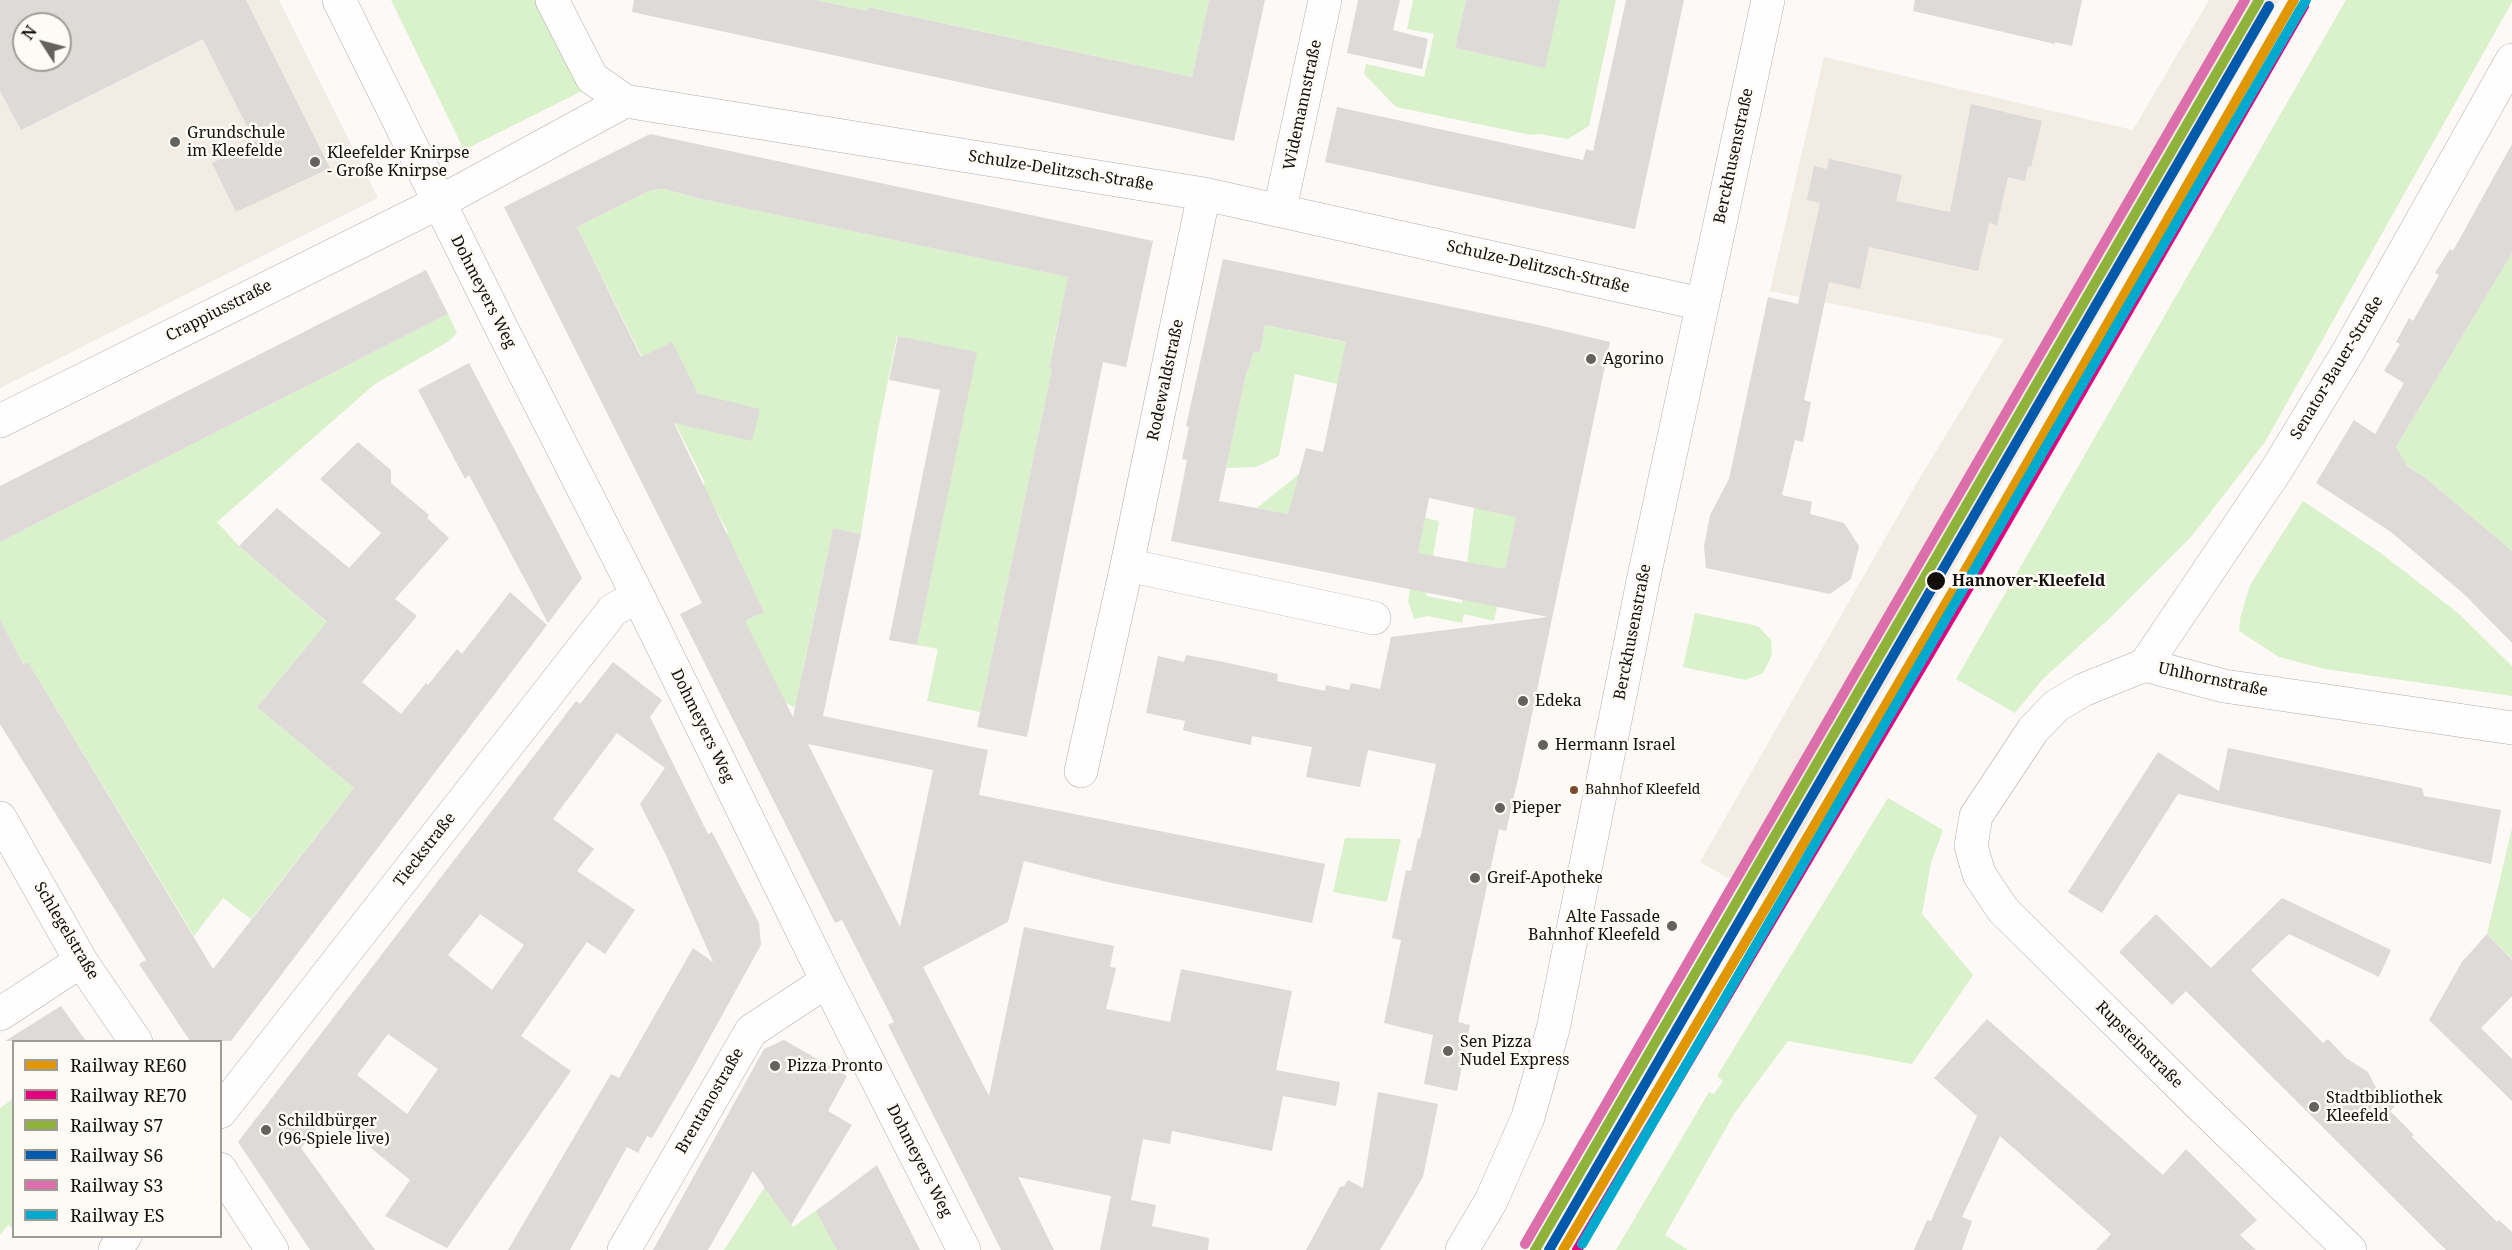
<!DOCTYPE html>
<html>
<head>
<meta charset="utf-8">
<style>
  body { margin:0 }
  #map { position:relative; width:2512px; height:1250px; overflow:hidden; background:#fcf9f6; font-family:"Noto Serif",serif }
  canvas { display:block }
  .legend { position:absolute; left:12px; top:1040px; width:210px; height:198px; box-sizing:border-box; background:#fefaf4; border:2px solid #9f9c98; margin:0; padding:8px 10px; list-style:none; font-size:18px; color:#11100e }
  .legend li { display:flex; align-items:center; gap:12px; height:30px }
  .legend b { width:30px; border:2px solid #9f9c98 }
  .north { position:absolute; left:12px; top:12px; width:60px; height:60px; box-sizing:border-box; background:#fefaf4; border:2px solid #9f9c98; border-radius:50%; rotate:306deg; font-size:16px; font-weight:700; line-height:24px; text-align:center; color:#11100e }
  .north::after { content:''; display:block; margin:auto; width:21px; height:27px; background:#63625f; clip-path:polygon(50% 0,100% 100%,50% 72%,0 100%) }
</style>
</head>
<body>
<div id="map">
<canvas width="2512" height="1250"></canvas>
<ul class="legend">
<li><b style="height:8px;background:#e09701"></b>Railway RE60</li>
<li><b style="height:8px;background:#e5007d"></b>Railway RE70</li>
<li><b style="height:8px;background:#8fb23b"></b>Railway S7</li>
<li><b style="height:8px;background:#005aab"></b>Railway S6</li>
<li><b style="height:8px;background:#db6eab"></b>Railway S3</li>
<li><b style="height:8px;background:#00a9ce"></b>Railway ES</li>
</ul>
<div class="north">N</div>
</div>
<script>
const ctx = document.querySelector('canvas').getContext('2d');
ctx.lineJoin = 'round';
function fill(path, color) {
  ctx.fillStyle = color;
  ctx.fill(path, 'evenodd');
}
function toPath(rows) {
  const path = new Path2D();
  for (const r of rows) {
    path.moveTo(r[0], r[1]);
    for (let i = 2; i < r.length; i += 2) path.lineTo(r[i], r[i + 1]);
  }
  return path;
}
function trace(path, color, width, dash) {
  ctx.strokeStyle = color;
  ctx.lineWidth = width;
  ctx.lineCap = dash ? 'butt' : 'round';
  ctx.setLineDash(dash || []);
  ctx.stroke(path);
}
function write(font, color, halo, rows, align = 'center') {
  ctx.font = font + ' "Noto Serif",serif';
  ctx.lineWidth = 5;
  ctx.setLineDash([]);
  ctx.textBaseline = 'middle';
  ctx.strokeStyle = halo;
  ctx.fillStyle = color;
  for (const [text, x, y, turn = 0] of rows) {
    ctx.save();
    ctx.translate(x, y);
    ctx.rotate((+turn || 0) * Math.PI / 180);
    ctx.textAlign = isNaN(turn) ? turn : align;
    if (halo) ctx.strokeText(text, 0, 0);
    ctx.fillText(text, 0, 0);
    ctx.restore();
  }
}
const built = toPath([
  [0,0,279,0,378,198,0,388],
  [24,24,60,24,60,60,24,60],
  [2209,0,2279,0,1764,898,1700,862,1918,481,2004,339,1770,291,1824,57,2133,130]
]);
const green = toPath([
  [391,0,545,0,590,87,464,150],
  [816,0,1209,0,1192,77,869,7,867,11],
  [1413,0,1466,0,1455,48,1481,54,1560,0,1616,0,1589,126,1568,139,1539,134,1531,135,1396,107,1364,74,1366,64,1424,77,1434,34,1407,29],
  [2346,0,2512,0,2512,2,2265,442,2192,536,2110,618,2043,679,2015,713,1956,679],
  [664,189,697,198,1092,282,1058,322,1049,368,1052,369,980,712,927,701,938,649,917,645,976,352,897,336,877,435,861,534,833,528,802,673,808,700,805,712,785,703,743,622,764,612,725,534,728,532,702,486,705,483,577,227,651,190],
  [2512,253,2512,551,2427,479,2396,458,2399,452,2396,447],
  [448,314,457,333,449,341,375,384,217,522,239,546,331,626,345,667,312,640,257,707,354,788,251,919,223,898,194,936,28,662,23,664,0,619,0,542],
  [1265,325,1544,385,1494,621,1464,614,1462,623,1427,616,1414,619,1408,601,1420,541,1257,508,1304,470,1316,492,1439,521,1426,596,1462,603,1474,508,1488,444,1337,384,1295,374,1279,456,1256,467,1226,468,1247,370,1249,370,1253,352,1260,353],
  [2303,501,2382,554,2458,613,2512,666,2512,696,2325,669,2279,657,2239,631,2240,619,2250,585],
  [1695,613,1758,626,1771,640,1772,655,1763,673,1746,680,1683,667],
  [1888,798,1943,830,1931,863,1922,914,1973,975,1912,1064,1788,1041,1734,1114,1665,1235,1688,1250,1616,1250,1709,1092,1714,1094,1723,1081,1717,1076],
  [2512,828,2512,959,2487,934],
  [1345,838,1401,839,1387,902,1333,892],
  [13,1099,13,1228,8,1225,0,1235,0,1108],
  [790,1105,778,1206,793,1227,825,1204,837,1250,724,1250,764,1188]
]);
const building = toPath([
  [0,0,246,0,330,168,236,212,212,163,255,142,203,39,21,130,0,91],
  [24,24,60,24,60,60,24,60],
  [634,0,816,0,867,11,868,7,1192,77,1209,0,1265,0,1234,141,632,12],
  [1358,0,1400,0,1393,30,1428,39,1422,69,1347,53],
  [1466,0,1560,0,1545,68,1455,48],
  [1626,0,1684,0,1635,229,1325,162,1337,107,1583,160,1586,149,1593,151],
  [1915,0,2082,0,2072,46,2055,42,2055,44,1913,11],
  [1971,104,2042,121,2031,167,2028,166,2025,181,2008,177,1997,225,1989,223,1978,271,1869,247,1860,289,1829,282,1804,400,1811,402,1803,442,1795,440,1782,495,1812,502,1810,514,1844,523,1859,546,1851,579,1830,594,1706,568,1704,546,1710,515,1729,479,1768,297,1798,304,1820,203,1807,200,1814,166,1827,169,1829,159,1902,175,1896,201,1950,212],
  [650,134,1153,241,1126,367,1103,362,1027,737,977,727,1052,369,1049,368,1068,277,697,198,664,189,651,190,577,227,641,357,672,342,697,392,695,393,760,409,752,441,674,423,764,612,745,621,793,717,833,528,861,534,823,716,988,750,979,795,1325,864,1312,923,1107,882,1024,861,1008,922,923,967,989,1096,1024,927,1114,946,1110,967,1116,968,1106,1009,1170,1022,1181,969,1292,991,1276,1070,1340,1082,1336,1106,1283,1096,1272,1151,1172,1131,1170,1144,1143,1139,1131,1200,1156,1205,1152,1226,1209,1238,1208,1250,1100,1250,1111,1196,1018,1177,1054,1250,1001,1250,888,1025,894,1022,842,920,835,923,680,614,702,603,504,207],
  [808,744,933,770,900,927,854,836],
  [2512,144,2512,253,2396,447,2407,466,2427,479,2512,551,2512,643,2465,595,2391,532,2316,483,2354,420,2375,434,2404,383,2384,371,2400,344,2396,342,2409,318,2413,321,2439,275,2435,273,2450,249,2453,251],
  [1223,259,1534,324,1610,342,1523,757,1506,831,1499,829,1458,1022,1470,1025,1457,1091,1424,1084,1433,1035,1384,1023,1401,940,1392,938,1406,870,1411,871,1418,838,1420,839,1436,764,1368,750,1360,787,1306,777,1312,747,1252,736,1251,745,1198,734,1183,730,1185,721,1146,713,1158,656,1184,662,1186,655,1219,661,1278,674,1277,681,1325,691,1326,685,1349,690,1351,683,1380,689,1391,637,1548,617,1171,541,1187,460,1182,459,1189,427,1186,426],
  [1265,325,1346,342,1323,452,1306,448,1288,514,1219,501,1247,370,1249,370,1253,352,1260,353],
  [1429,498,1516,517,1505,569,1418,553],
  [426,270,448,314,0,542,0,486],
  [898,336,977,352,917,645,889,640,940,390,889,380],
  [469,363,582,578,548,623,469,475,465,479,418,390],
  [358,442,391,470,391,483,429,515,427,518,449,538,395,599,417,616,362,682,401,714,426,683,428,685,457,649,462,654,510,592,547,625,231,1041,190,1041,139,964,146,960,0,724,0,619,23,664,28,662,213,969,354,788,257,707,327,622,239,546,277,508,349,568,381,533,320,479],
  [613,662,662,700,650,717,708,834,712,832,759,923,761,945,689,1075,652,1138,647,1136,638,1153,627,1147,570,1250,508,1250,611,1074,619,1078,693,948,713,962,666,855,640,804,665,768,617,733,553,819,594,849,577,871,635,910,605,954,587,942,521,1036,571,1071,447,1248,385,1216,410,1180,328,1113,301,1148,375,1250,310,1250,238,1142,576,701,580,704],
  [480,914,524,945,492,990,448,955],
  [388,1034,438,1069,407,1114,357,1075],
  [2228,748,2422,788,2424,796,2501,810,2491,864,2178,794,2102,913,2068,892,2158,752,2219,791],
  [2282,898,2391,950,2379,977,2289,934,2251,970,2323,1043,2328,1039,2346,1058,2368,1072,2375,1086,2395,1106,2390,1111,2414,1135,2412,1137,2497,1222,2499,1220,2512,1232,2512,1250,2446,1250,2186,991,2172,1005,2119,952,2156,914,2211,968],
  [2487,934,2512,960,2512,996,2481,1028,2512,1059,2512,1101,2429,1020,2462,962],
  [61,1006,86,1041,5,1041],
  [1987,1019,2163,1175,2186,1149,2257,1220,2240,1235,2256,1250,2096,1250,2111,1234,2000,1136,1962,1217,1972,1221,1962,1250,1914,1250,1927,1220,1931,1221,1977,1116,1934,1078],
  [784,1040,847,1076,828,1111,852,1125,791,1225,753,1171,708,1250,653,1250,764,1049],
  [1378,1092,1438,1104,1423,1177,1380,1250,1306,1250,1340,1187,1344,1186,1348,1180,1363,1188],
  [877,1165,920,1250,837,1250,816,1211]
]);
const minor = toPath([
  [339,0,503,331,638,596,827,981,964,1250],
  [552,0,592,78,625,101],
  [1280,209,1325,0],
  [0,421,438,203,625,101,1204,194,1702,304],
  [1127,565,1374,618],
  [2145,665,2277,469,2348,352,2512,60],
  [1081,771,1127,565,1204,194],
  [0,818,81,961,136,1042],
  [0,1014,81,961],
  [220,1112,613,610,638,596],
  [220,1169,272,1250],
  [115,1250,125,1236],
  [624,1250,751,1031,827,981],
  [1462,1250,1491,1201,1528,1117,1553,1029,1642,586,1768,0],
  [2350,1250,2202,1107,2003,910,1979,874,1971,846,1976,816,2033,730,2056,706,2083,690,2145,665,2224,686,2512,728]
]);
const rail1 = toPath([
  [1563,1250,1965,571,2294,0]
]);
const rail2 = toPath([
  [1577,1250,1975,577,2304,6]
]);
const rail3 = toPath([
  [1535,1250,2259,0]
]);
const rail4 = toPath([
  [1549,1250,2269,6]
]);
const rail5 = toPath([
  [1525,1244,2245,0]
]);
const rail6 = toPath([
  [1582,1244,2306,0]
]);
const markers = [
  [175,142,6,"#63625f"],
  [315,162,6,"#63625f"],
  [1591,359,6,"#63625f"],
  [1936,581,10,"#11100e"],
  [1523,701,6,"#63625f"],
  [1543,745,6,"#63625f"],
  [1574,790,5,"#7a4b2a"],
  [1500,808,6,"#63625f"],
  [1475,878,6,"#63625f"],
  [1672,926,6,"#63625f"],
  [1448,1051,6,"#63625f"],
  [775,1066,6,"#63625f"],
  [2314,1107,6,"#63625f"],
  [266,1130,6,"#63625f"]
];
const busNames = [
  ["Bahnhof Kleefeld",1585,790]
];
const streetNames = [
  ["Widemannstraße",1303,105,-78],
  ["Berckhusenstraße",1734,156,-78],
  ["Schulze-Delitzsch-Straße",1061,171,9],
  ["Schulze-Delitzsch-Straße",1538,267,13],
  ["Dohmeyers Weg",483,292,63],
  ["Crappiusstraße",219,311,-27],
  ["Senator-Bauer-Straße",2337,368,-59],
  ["Rodewaldstraße",1166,380,-78],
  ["Berckhusenstraße",1633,632,-79],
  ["Uhlhornstraße",2213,680,12],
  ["Dohmeyers Weg",702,726,64],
  ["Tieckstraße",425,850,-52],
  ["Schlegelstraße",66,931,59],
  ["Rupsteinstraße",2139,1045,45],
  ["Brentanostraße",710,1101,-60],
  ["Dohmeyers Weg",919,1161,63]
];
const poiNames = [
  ["Grundschule",187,133],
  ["im Kleefelde",187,151],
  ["Kleefelder Knirpse",327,153],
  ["- Große Knirpse",327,171],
  ["Agorino",1603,359],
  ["Edeka",1535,701],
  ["Hermann Israel",1555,745],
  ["Pieper",1512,808],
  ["Greif-Apotheke",1487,878],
  ["Alte Fassade",1660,917,"right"],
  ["Bahnhof Kleefeld",1660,935,"right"],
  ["Sen Pizza",1460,1042],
  ["Nudel Express",1460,1060],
  ["Pizza Pronto",787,1066],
  ["Stadtbibliothek",2326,1098],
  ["Kleefeld",2326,1116],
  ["Schildbürger",278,1121],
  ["(96-Spiele live)",278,1139]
];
const stopNames = [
  ["Hannover-Kleefeld",1952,581]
];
fill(built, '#f2ece4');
fill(green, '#daf2cb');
fill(building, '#dddad8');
trace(minor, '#b0aeac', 34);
trace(minor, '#fffefe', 33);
trace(rail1, '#e09701', 10);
trace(rail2, '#e5007d', 10);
trace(rail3, '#8fb23b', 10);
trace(rail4, '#005aab', 10);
trace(rail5, '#db6eab', 10);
trace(rail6, '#00a9ce', 10);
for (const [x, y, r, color] of markers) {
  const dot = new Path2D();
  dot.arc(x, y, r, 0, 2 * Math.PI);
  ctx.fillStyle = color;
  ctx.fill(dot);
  trace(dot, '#fefaf4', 2);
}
write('14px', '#11100e', '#fefaf4', busNames, 'left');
write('16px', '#11100e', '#fefaf4', streetNames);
write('16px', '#11100e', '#fefaf4', poiNames, 'left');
write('bold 16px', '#11100e', '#fefaf4', stopNames, 'left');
</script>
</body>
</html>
